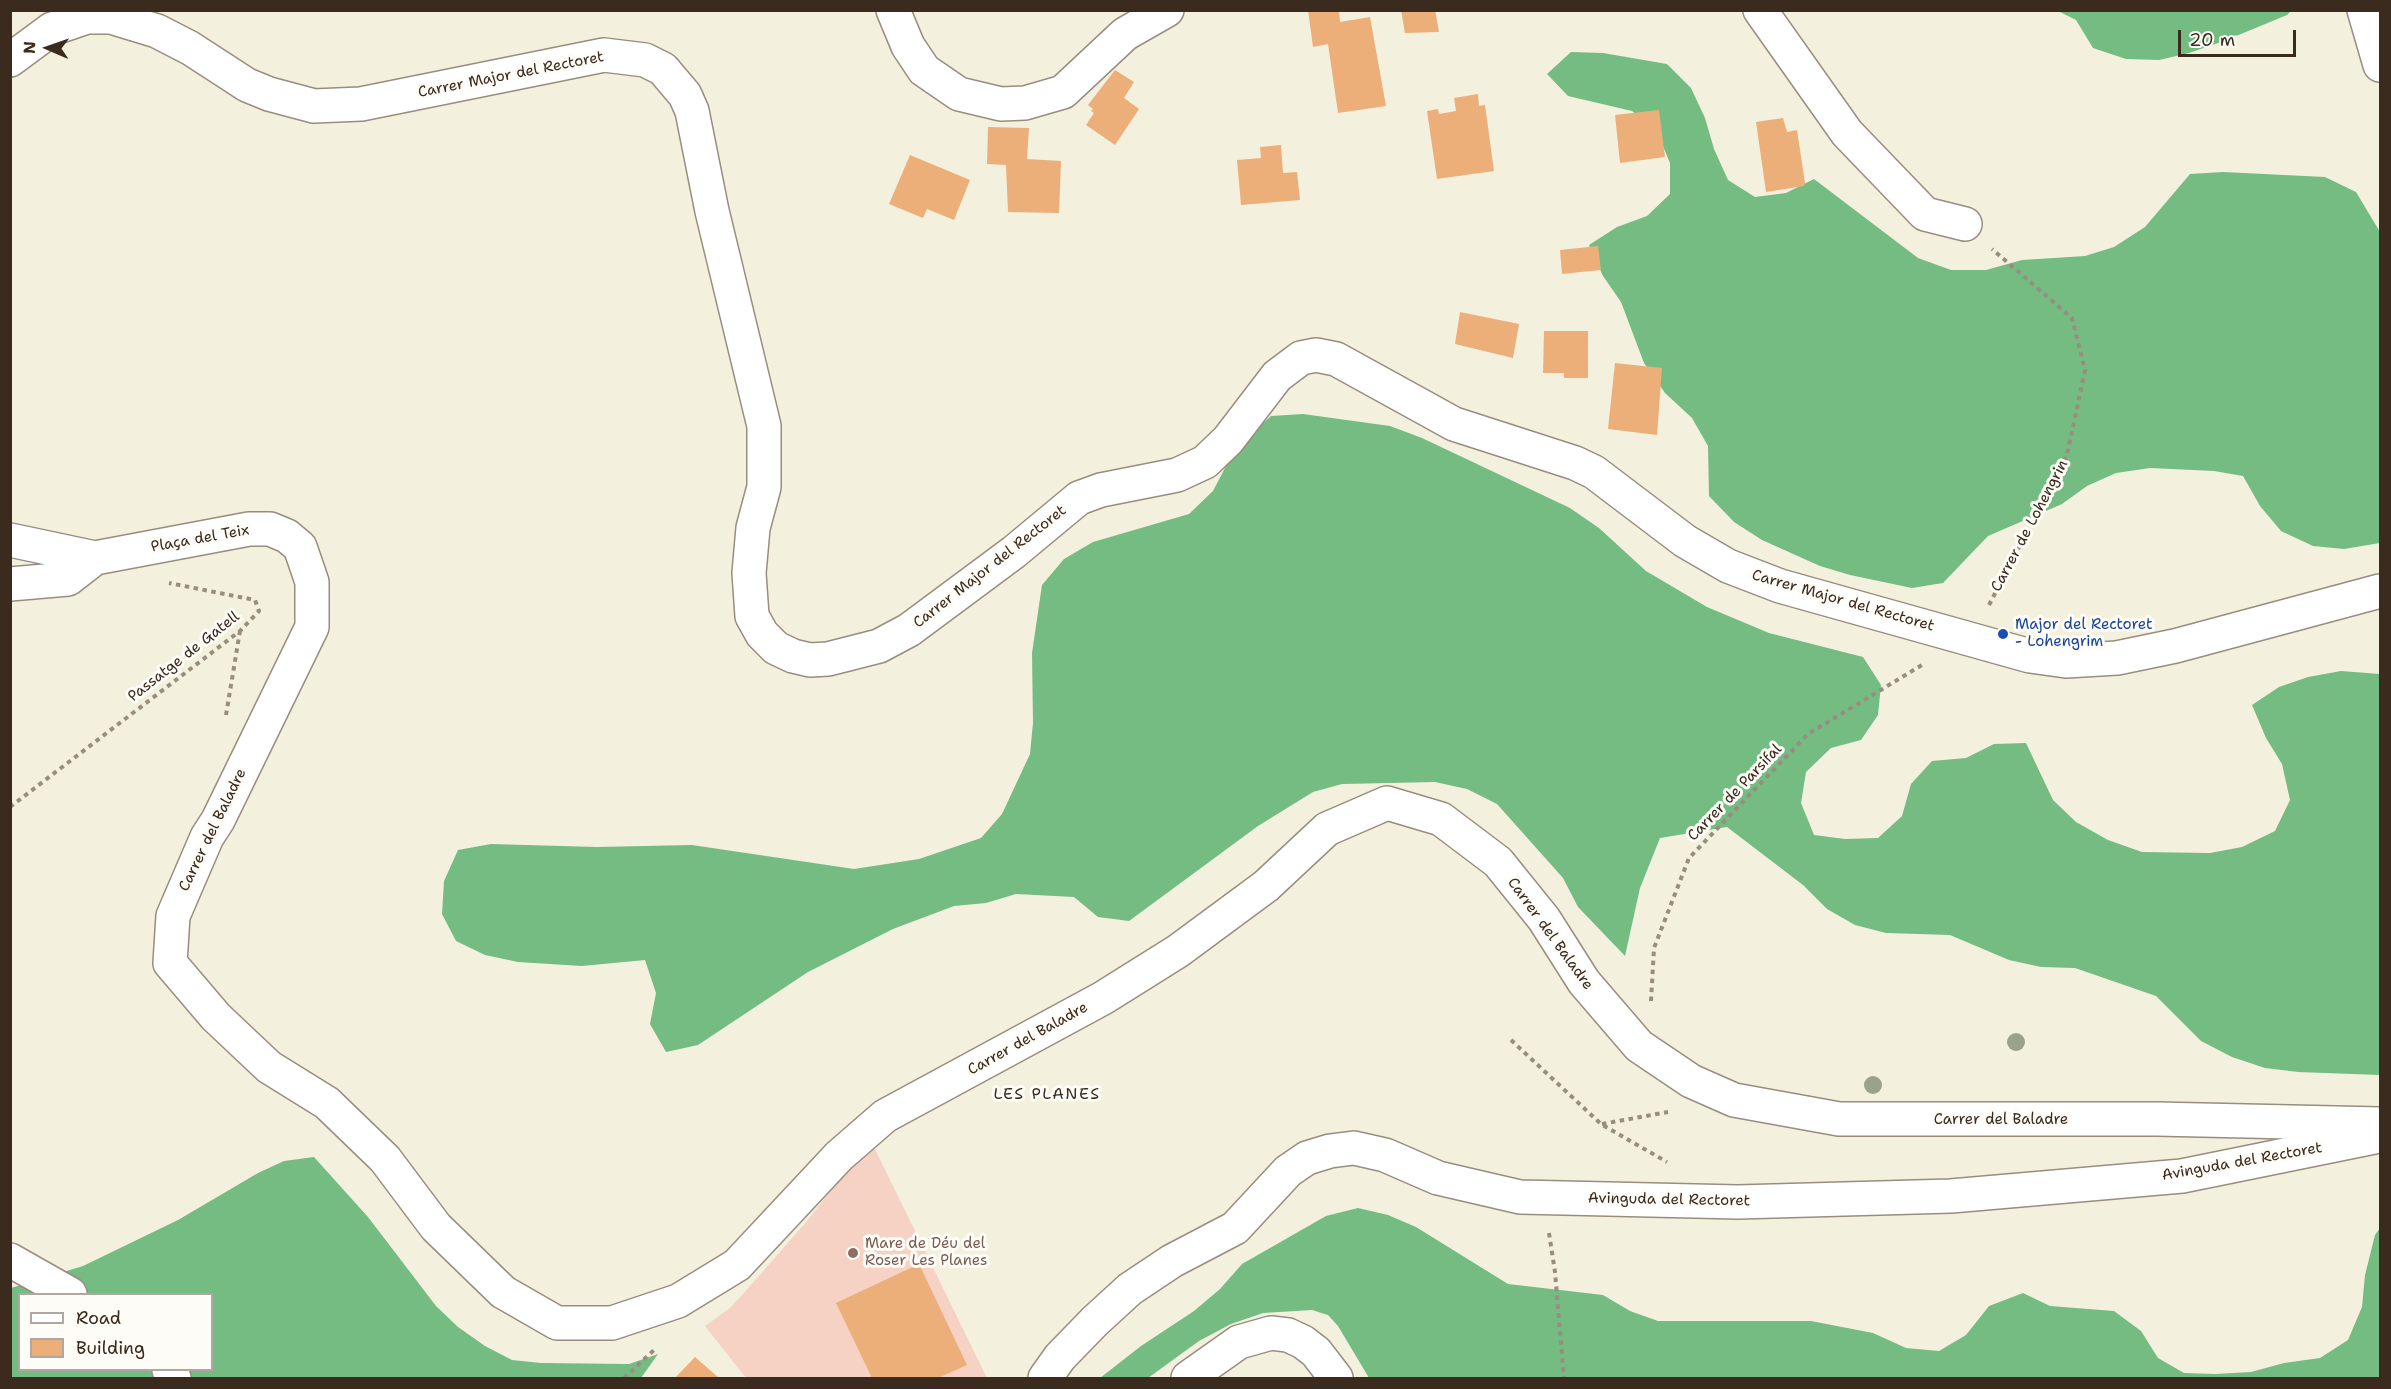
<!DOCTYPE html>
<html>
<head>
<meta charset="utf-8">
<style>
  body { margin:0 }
  #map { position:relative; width:2391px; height:1389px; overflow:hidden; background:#f4f0de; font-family:"Shantell Sans",sans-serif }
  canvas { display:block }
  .frame { position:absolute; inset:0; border:12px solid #3b2a1e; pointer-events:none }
  .legend { position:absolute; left:18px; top:1293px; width:195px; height:78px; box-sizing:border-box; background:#fdfcf7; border:2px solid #afa8a0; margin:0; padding:8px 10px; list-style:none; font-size:18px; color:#3b2a1e }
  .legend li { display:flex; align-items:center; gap:12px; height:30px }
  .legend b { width:30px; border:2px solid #afa8a0 }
  .north { position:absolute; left:18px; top:18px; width:60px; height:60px; -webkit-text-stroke:4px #fdfcf7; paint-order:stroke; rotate:272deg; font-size:16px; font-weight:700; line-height:24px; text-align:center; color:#3b2a1e }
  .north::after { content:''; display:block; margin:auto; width:21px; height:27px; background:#3b2a1e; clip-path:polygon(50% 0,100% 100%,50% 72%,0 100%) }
  .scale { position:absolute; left:2178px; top:30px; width:118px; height:27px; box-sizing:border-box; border:3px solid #3b2a1e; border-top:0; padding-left:8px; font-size:18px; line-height:21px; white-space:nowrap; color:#3b2a1e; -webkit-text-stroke:4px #fdfcf7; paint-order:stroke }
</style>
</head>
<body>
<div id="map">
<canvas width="2391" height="1389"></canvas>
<div class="frame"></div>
<ul class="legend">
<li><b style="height:8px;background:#fff"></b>Road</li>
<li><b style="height:16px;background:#ecaf79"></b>Building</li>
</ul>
<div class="north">N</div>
<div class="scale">20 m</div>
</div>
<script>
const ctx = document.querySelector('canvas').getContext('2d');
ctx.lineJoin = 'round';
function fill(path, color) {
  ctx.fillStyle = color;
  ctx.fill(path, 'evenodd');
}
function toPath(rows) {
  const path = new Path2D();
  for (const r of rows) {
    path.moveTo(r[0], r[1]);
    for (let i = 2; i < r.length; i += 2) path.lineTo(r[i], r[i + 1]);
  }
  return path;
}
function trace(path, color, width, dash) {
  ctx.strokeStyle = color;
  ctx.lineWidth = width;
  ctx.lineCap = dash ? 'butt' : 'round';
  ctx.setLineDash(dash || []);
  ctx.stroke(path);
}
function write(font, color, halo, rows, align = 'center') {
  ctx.font = font + ' "Shantell Sans",sans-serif';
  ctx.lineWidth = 6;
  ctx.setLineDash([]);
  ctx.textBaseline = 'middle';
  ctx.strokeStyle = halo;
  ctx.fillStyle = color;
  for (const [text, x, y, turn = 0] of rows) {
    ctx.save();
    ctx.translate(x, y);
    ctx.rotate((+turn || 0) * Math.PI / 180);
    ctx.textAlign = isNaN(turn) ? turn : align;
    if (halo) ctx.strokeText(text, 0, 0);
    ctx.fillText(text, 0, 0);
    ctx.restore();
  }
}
const built = toPath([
  [872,1143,987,1378,746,1378,705,1326,730,1308,751,1285,807,1221,850,1166]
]);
const forest = toPath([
  [2058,11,2291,11,2287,15,2224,41,2189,53,2159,60,2126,59,2093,48,2076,20],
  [1571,52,1603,53,1667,64,1691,88,1705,118,1714,149,1728,180,1755,197,1786,193,1814,179,1918,258,1951,270,1986,270,2022,260,2085,256,2114,247,2145,227,2190,174,2223,172,2325,177,2356,192,2380,232,2380,543,2344,549,2313,546,2281,531,2260,506,2243,476,2214,471,2150,468,2116,473,2087,486,2062,504,1988,536,1943,583,1912,588,1850,575,1820,566,1762,540,1734,522,1709,496,1708,446,1692,418,1665,393,1644,363,1621,302,1603,276,1589,245,1617,227,1647,216,1670,194,1670,163,1657,132,1632,111,1568,96,1547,74],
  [1303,414,1390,426,1422,438,1570,508,1599,528,1646,571,1707,607,1769,633,1863,657,1881,685,1878,715,1861,740,1831,748,1806,772,1801,803,1814,835,1845,839,1878,838,1902,816,1911,784,1932,761,1966,758,1994,744,2026,743,2053,800,2076,822,2108,840,2142,852,2210,853,2242,847,2275,831,2290,800,2282,764,2266,738,2252,705,2279,687,2308,677,2341,671,2380,674,2380,1075,2298,1072,2265,1068,2232,1057,2201,1041,2156,996,2075,968,2041,967,2009,960,1950,935,1886,933,1855,925,1827,909,1803,885,1727,827,1660,838,1640,888,1625,956,1578,907,1563,878,1497,804,1467,789,1435,782,1342,784,1313,792,1258,826,1129,921,1098,917,1074,897,1016,894,986,903,954,906,893,929,808,972,698,1045,666,1052,650,1024,656,993,645,960,582,966,518,962,485,955,456,941,442,914,444,881,458,850,491,844,597,847,692,845,854,869,919,859,981,838,1002,814,1030,754,1033,723,1032,653,1042,585,1064,559,1093,542,1189,514,1213,491,1227,464,1247,438,1271,416],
  [314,1157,368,1217,436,1306,458,1327,485,1346,512,1360,541,1363,629,1364,658,1354,641,1378,11,1378,11,1288,83,1266,178,1220,258,1173,284,1161],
  [20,1294,212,1294,212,1370,20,1370],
  [1358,1208,1388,1215,1416,1227,1508,1284,1603,1295,1630,1311,1658,1321,1811,1321,1873,1333,1906,1348,1939,1351,1966,1335,1989,1306,2023,1293,2050,1306,2114,1311,2141,1331,2158,1358,2184,1373,2215,1374,2251,1372,2284,1363,2320,1358,2348,1340,2362,1307,2365,1275,2375,1235,2380,1228,2380,1378,1369,1378,1338,1326,1328,1315,1312,1310,1263,1313,1231,1324,1199,1341,1148,1378,1100,1378,1141,1346,1194,1311,1220,1289,1242,1264,1326,1216]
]);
const building = toPath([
  [1308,10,1339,10,1340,22,1370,17,1386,106,1338,113,1328,44,1313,47],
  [1401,10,1435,10,1439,32,1405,33],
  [1115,70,1134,82,1124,98,1139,109,1115,145,1086,125,1094,113,1091,111,1093,109,1088,105],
  [1478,94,1479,106,1485,105,1494,171,1437,179,1427,111,1438,109,1439,114,1456,111,1454,98],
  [1659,110,1665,157,1620,163,1615,115],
  [1783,118,1787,132,1797,130,1805,183,1804,186,1766,192,1756,122],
  [988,127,1029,128,1027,159,1061,161,1059,213,1008,212,1006,165,987,164],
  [1281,145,1283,173,1297,172,1300,200,1241,205,1237,160,1261,158,1260,147],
  [910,155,970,180,954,220,927,209,923,218,889,204],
  [1598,246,1601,270,1562,274,1560,250],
  [1460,312,1519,324,1513,358,1455,344],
  [1544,331,1588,331,1588,378,1564,378,1564,373,1543,373],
  [1615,363,1662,368,1657,435,1608,429],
  [919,1264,967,1365,938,1378,872,1378,836,1303],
  [695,1357,719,1378,675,1378]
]);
const path = toPath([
  [1989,605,2067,455,2085,370,2072,318,1992,249],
  [226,715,240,631],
  [10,807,240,631,259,611,255,600,169,583],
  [1651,1001,1654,948,1689,858,1808,734,1922,665],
  [1511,1040,1601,1124,1667,1162],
  [1602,1124,1668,1112],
  [1549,1233,1555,1272,1564,1378],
  [624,1378,654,1350]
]);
const minor = toPath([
  [893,10,908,46,924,70,959,94,1001,104,1025,103,1063,92,1125,34,1167,10],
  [1760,10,1847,133,1925,214,1965,224],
  [2364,10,2380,65],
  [10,60,52,29,87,17,111,17,157,31,190,48,247,85,269,94,314,106,361,104,604,55,645,60,663,69,685,95,692,111,712,211,764,426,764,487,753,528,749,573,752,616,762,634,776,648,793,656,810,660,828,659,879,646,909,630,1014,552,1079,498,1101,490,1177,475,1205,462,1228,440,1277,376,1301,358,1316,355,1336,359,1454,424,1575,463,1594,472,1685,541,1728,566,1780,586,2030,656,2066,661,2117,658,2175,646,2380,591],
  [10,540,95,558,249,529,270,529,287,536,300,547,312,582,312,627,218,820,207,837,173,916,170,963,216,1017,269,1067,327,1103,385,1159,436,1227,503,1292,557,1323,612,1323,678,1301,737,1265,839,1156,885,1116,1103,998,1178,951,1266,886,1327,829,1387,803,1441,819,1498,862,1544,919,1584,982,1639,1046,1691,1081,1734,1100,1839,1119,2157,1119,2380,1124],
  [10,584,68,579,95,558],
  [10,1260,70,1294],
  [169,1370,174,1378],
  [1045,1378,1060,1357,1095,1321,1130,1289,1172,1261,1235,1228,1288,1171,1307,1158,1330,1151,1354,1148,1385,1155,1438,1178,1520,1197,1738,1202,1951,1196,2182,1176,2374,1137],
  [1188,1378,1239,1342,1271,1333,1288,1335,1303,1342,1316,1352,1336,1378]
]);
const trees = [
  [2016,1042],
  [1873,1085]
];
const markers = [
  [2003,634,6,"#1a4fb4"],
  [853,1253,6,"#8d6e63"]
];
const streetNames = [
  ["Carrer Major del Rectoret",511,75,-11],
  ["Carrer de Lohengrin",2030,526,-62],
  ["Plaça del Teix",200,539,-10],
  ["Carrer Major del Rectoret",990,567,-38],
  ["Carrer Major del Rectoret",1843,601,16],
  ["Passatge de Gatell",184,657,-38],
  ["Carrer de Parsifal",1735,793,-46],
  ["Carrer del Baladre",213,830,-64],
  ["Carrer del Baladre",1550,934,54],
  ["Carrer del Baladre",1028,1039,-29],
  ["Carrer del Baladre",2001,1120],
  ["Avinguda del Rectoret",2242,1162,-10],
  ["Avinguda del Rectoret",1669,1200,1]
];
const transitNames = [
  ["Major del Rectoret",2015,625],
  ["- Lohengrim",2015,642]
];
const educationNames = [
  ["Mare de Déu del",865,1244],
  ["Roser Les Planes",865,1261]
];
const neighbourhoodNames = [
  ["LES PLANES",1047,1095]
];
fill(built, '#f5d2c3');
fill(forest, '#74bc82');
fill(building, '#ecaf79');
trace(minor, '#988d7e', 36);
trace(path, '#988d7e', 4, [4.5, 4.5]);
trace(minor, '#fff', 33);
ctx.fillStyle = '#9ca189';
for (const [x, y] of trees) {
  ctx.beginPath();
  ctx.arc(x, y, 9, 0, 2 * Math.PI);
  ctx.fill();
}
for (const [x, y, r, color] of markers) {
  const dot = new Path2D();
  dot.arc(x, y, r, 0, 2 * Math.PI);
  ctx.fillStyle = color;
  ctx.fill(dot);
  trace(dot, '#fdfcf7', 2);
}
write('15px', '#3b2a1e', '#fdfcf7', streetNames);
write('15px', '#164399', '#fdfcf7', transitNames, 'left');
write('15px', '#785e54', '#fdfcf7', educationNames, 'left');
ctx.letterSpacing = '1.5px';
write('16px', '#3b2a1e', '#fdfcf7', neighbourhoodNames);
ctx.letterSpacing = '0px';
</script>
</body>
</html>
